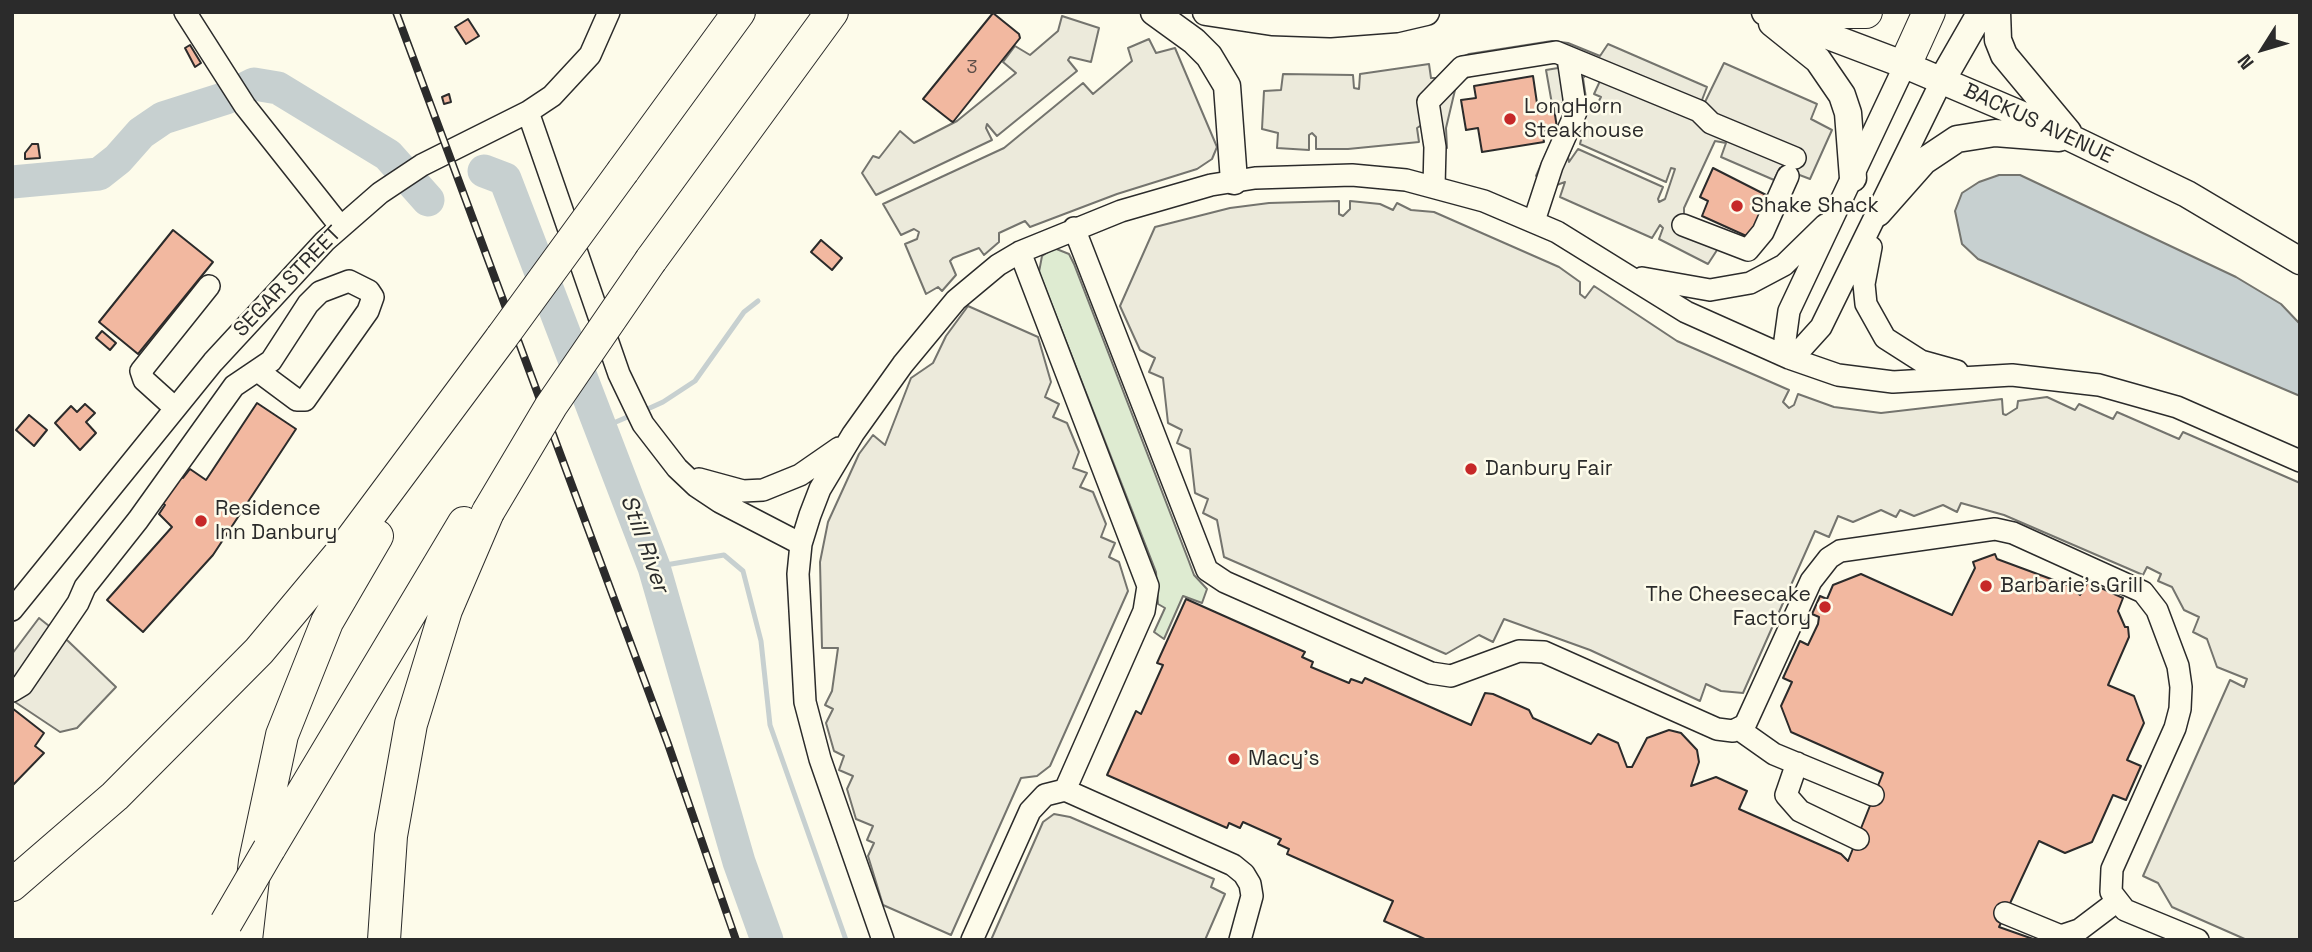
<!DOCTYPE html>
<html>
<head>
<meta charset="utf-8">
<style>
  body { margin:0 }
  #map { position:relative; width:2312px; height:952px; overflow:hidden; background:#fdfbea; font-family:"Space Grotesk",sans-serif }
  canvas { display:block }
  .frame { position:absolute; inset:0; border:14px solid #2b2b2b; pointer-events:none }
  .north { position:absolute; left:2228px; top:14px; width:70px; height:70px; -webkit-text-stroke:5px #fdfbea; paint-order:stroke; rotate:233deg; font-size:19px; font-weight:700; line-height:28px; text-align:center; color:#2b2b2b }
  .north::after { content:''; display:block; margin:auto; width:24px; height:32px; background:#2b2b2b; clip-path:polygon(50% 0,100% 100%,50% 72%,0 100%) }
</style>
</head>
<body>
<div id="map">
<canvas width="2312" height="952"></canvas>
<div class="frame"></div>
<div class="north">N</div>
</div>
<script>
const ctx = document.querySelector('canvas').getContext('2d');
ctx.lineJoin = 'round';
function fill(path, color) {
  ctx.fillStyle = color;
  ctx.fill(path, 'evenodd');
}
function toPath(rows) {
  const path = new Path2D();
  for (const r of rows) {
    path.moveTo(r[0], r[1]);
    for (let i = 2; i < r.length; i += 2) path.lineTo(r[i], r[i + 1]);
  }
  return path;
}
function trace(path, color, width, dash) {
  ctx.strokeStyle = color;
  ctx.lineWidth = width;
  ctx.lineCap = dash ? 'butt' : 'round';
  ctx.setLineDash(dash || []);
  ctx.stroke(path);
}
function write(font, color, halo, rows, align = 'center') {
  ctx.font = font + ' "Space Grotesk",sans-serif';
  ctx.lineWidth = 5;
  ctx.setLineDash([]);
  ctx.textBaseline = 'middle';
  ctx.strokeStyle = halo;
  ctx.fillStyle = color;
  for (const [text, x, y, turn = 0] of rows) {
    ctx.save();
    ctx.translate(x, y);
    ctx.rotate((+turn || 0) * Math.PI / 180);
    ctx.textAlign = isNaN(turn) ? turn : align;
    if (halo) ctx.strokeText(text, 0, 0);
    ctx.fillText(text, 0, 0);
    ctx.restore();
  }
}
const green = toPath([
  [1054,248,1069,254,1074,264,1188,559,1194,575,1207,589,1202,603,1183,596,1164,639,1154,632,1165,608,1158,604,1156,572,1039,272,1042,256,1054,248]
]);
const parking = toPath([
  [1062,16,1099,28,1091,62,1070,57,1068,60,1077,71,997,136,987,124,986,128,992,140,876,195,862,173,873,156,879,158,900,131,914,143,957,121,1016,73,1003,62,1015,46,1030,55,1058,31,1062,16],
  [1149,39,1156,53,1175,48,1217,147,1212,159,1197,169,1117,194,1030,227,1025,221,999,233,999,242,984,255,979,248,953,258,950,261,956,275,942,291,938,287,926,294,905,244,917,239,919,232,914,229,901,235,883,204,1004,148,1083,83,1093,94,1132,61,1128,48,1149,39],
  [1552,41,1568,43,1600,56,1608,44,1707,87,1702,100,1705,102,1724,63,1817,104,1811,119,1832,130,1810,179,1797,174,1794,177,1764,246,1757,254,1745,257,1719,247,1708,264,1659,239,1663,228,1660,225,1652,238,1560,197,1565,182,1554,186,1536,176,1566,109,1562,103,1552,104,1546,70,1558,68,1557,61,1475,74,1462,80,1455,90,1446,128,1447,148,1424,146,1425,131,1420,126,1417,128,1419,142,1348,149,1316,149,1316,137,1312,133,1309,135,1309,150,1277,148,1278,133,1262,129,1264,91,1281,90,1283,74,1353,75,1354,88,1359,89,1360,74,1429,64,1431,78,1437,78,1452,62,1469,54,1552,41],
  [1587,74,1600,81,1594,94,1601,97,1594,110,1587,105,1583,78,1587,74],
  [1584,128,1580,144,1666,182,1671,168,1675,169,1665,199,1659,202,1658,199,1663,187,1578,149,1569,162,1568,157,1579,130,1584,128],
  [1715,141,1726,143,1721,157,1774,180,1780,168,1785,171,1766,210,1771,212,1768,218,1763,217,1748,247,1689,222,1684,216,1684,208,1715,141],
  [1339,201,1339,214,1343,216,1350,209,1350,201,1380,204,1393,210,1397,203,1411,210,1434,212,1559,267,1580,282,1580,294,1585,298,1594,286,1677,341,1789,390,1783,402,1789,408,1794,405,1798,394,1834,407,1881,413,2002,399,2003,414,2006,415,2017,408,2018,401,2047,397,2075,410,2079,404,2113,419,2117,412,2179,439,2183,432,2300,483,2300,940,2247,940,2172,907,2158,883,2143,876,2230,680,2244,687,2247,679,2217,667,2207,639,2193,632,2199,617,2184,610,2172,587,2158,581,2161,574,2147,567,2143,575,2004,515,1961,503,1957,512,1943,505,1914,516,1900,510,1896,517,1881,510,1853,522,1838,516,1829,537,1815,531,1743,693,1721,691,1706,684,1700,701,1590,650,1504,619,1493,642,1479,635,1446,654,1224,557,1217,520,1203,513,1208,499,1195,493,1190,449,1177,443,1182,430,1168,423,1163,378,1149,372,1155,358,1140,350,1120,306,1155,227,1230,208,1269,203,1339,201],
  [968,306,1038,337,1051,382,1045,397,1059,404,1053,417,1067,423,1079,452,1073,468,1087,473,1080,487,1093,492,1106,524,1101,537,1115,543,1109,557,1119,562,1128,591,1050,766,1037,776,1021,778,951,935,883,905,868,856,874,843,867,840,873,826,856,819,847,789,853,776,839,770,844,756,834,751,826,723,833,709,825,705,832,691,838,648,822,648,820,562,828,522,859,454,873,435,885,445,911,378,933,363,946,336,968,306],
  [39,618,68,641,116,687,77,728,60,732,12,700,12,654,39,618],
  [1054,814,1070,817,1214,879,1211,887,1225,894,1205,940,991,940,1043,822,1054,814]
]);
const water = toPath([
  [1999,175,2020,175,2236,277,2281,304,2300,324,2300,396,1978,259,1962,244,1955,211,1962,193,1979,182,1999,175]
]);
const stream = toPath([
  [641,412,663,402,695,381,744,312,758,301],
  [602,428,632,415],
  [654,567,724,555,743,571,761,641,770,725,846,940]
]);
const river = toPath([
  [484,171,505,179,654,567,739,862,767,940],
  [12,182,99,174,118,159,141,133,163,118,226,98,254,84,278,88,388,155,428,200]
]);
const building = toPath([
  [993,13,1019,34,1020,38,953,122,951,121,923,99,993,13],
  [468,19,479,36,466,44,455,27,468,19],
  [190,45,201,63,195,67,185,48,190,45],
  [1533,76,1538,110,1554,108,1557,128,1542,131,1544,142,1482,152,1478,128,1466,130,1461,100,1476,98,1474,86,1533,76],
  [449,94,451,102,444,104,442,97,449,94],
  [32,144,38,144,40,158,25,159,25,153,32,144],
  [1713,168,1772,198,1753,239,1702,216,1708,201,1700,197,1713,168],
  [173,230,213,262,138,354,99,322,173,230],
  [821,240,842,258,832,270,811,252,821,240],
  [102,331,116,343,110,350,96,338,102,331],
  [257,403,296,429,213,555,143,632,107,600,172,527,159,514,165,505,161,502,179,475,183,478,190,469,206,480,257,403],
  [85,404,95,413,86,422,96,433,80,450,55,423,71,406,77,412,85,404],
  [29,415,47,430,34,446,16,430,29,415],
  [1995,554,1997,559,2070,586,2080,595,2088,582,2123,598,2118,611,2125,627,2128,627,2129,637,2108,685,2134,696,2144,723,2127,760,2141,766,2126,800,2113,795,2092,842,2065,853,2039,841,1999,927,2036,940,1427,940,1384,921,1393,901,1287,854,1289,849,1278,844,1281,839,1243,822,1240,828,1229,823,1227,828,1107,775,1136,711,1141,714,1163,665,1157,663,1186,599,1305,652,1302,657,1313,662,1311,667,1349,683,1351,679,1362,683,1365,678,1471,725,1485,693,1493,694,1529,710,1533,718,1591,744,1598,734,1618,743,1627,767,1632,767,1647,738,1669,730,1681,733,1697,750,1699,762,1691,786,1716,777,1747,791,1739,809,1841,854,1848,861,1883,773,1791,732,1781,706,1792,682,1783,678,1800,641,1808,645,1818,624,1819,617,1812,614,1820,596,1827,599,1833,585,1861,574,1952,615,1975,568,1973,562,1995,554],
  [12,708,44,733,35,746,44,753,12,786,12,708]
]);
const minor = toPath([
  [185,12,245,106,340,226],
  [528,112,619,374,643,424,677,468,696,486,720,502,801,544],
  [1434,187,1435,147,1428,102,1462,67,1556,52,1699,111,1711,123,1795,158],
  [1534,221,1552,166,1576,112,1568,58],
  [1683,225,1748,250,1763,232,1788,176],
  [1074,228,1207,570,1225,582,1431,673,1451,676,1519,651,1544,652,1717,729,1733,731,1745,725,1811,581,1829,558,1840,551,1995,529,2013,533,2143,592,2157,610,2178,666,2181,687,2180,709,2175,728,2112,869,2111,892,2125,910,2198,940],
  [1871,247,1864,284,1866,304,1885,338,1921,361,1957,371],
  [1020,252,1148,586,1144,611,1065,790],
  [1642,278,1710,290,1750,283,1784,265,1825,225],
  [1789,358,1785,340,1789,311,1905,65],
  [1789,358,1802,348,1821,327,1942,80],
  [175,408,144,380,141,371,209,286],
  [699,479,743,491,763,490,800,475,839,448],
  [12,610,213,362,325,241,380,193,422,165,528,112,552,96,590,55,609,12],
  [12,691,22,685,78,603,85,587,138,520,234,386,271,361,308,304,320,292,349,281,369,291,373,297,368,311,305,400,297,400,258,371],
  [1740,730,1774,754,1873,795],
  [1797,763,1786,795,1800,811,1858,839],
  [2005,913,2061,936,2079,930,2116,902],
  [883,940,820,759,805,702,798,574,801,544,810,515,820,489,853,434,903,364,956,300,998,265,1020,252,1121,211,1211,185,1255,178,1352,175,1406,180,1484,201,1557,232,1686,312,1789,358,1838,375,1893,382,2012,375,2099,385,2177,407,2300,461],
  [972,940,1030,811,1045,795,1065,790,1233,865,1244,874,1250,884,1252,896,1240,940]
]);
const major = toPath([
  [1154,12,1194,41,1209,56,1227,86,1234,181],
  [1206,12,1272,22,1330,24,1396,19,1426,12],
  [1765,12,1905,65,2027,117,2187,194,2300,261],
  [1997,12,1998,40,2004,55,2068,132],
  [1772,23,1818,60,1842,95,1848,113,1853,178],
  [1942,80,1981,12],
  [1878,213,1924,161,1957,139,1995,133,2059,138]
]);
const highway = toPath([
  [1814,12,1866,12],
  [1905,65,1929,12],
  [623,171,739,12],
  [651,260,832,12],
  [269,849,464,523],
  [12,885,115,796,259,651,345,548,502,337],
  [246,940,255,861,282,735,327,622,377,536],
  [384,940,391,836,411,724,446,610,488,512]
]);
const rail = toPath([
  [396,12,668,744,736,940]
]);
const highwayBridge = toPath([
  [502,337,623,171],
  [488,512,551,406,651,260],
  [226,923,269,849]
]);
const markers = [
  [1510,119,7,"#c62828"],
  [1737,206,7,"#c62828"],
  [1471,469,7,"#c62828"],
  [201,521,7,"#c62828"],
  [1986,586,7,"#c62828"],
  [1825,607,7,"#c62828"],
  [1234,759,7,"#c62828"]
];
const numberNames = [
  ["3",972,68]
];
const poiNames = [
  ["LongHorn",1524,107],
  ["Steakhouse",1524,131],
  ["Shake Shack",1751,206],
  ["Danbury Fair",1485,469],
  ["Residence",215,509],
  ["Inn Danbury",215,533],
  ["Barbarie's Grill",2000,586],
  ["The Cheesecake",1811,595,"right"],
  ["Factory",1811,619,"right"],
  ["Macy's",1248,759]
];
const streetNames = [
  ["BACKUS AVENUE",2038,124,25],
  ["SEGAR STREET",288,282,-46]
];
const waterNames = [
  ["Still River",644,544,70]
];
fill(green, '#deebd1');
trace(green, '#74746e', 2);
fill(parking, '#eceadb');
trace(parking, '#74746e', 2);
fill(water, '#c7d0d0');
trace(water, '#74746e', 2);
trace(stream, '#c7d0d0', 5);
trace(river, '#c7d0d0', 33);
fill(building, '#f2b8a0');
trace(building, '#2b2b2b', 2);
trace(minor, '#2b2b2b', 24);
trace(major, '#2b2b2b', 29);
trace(highway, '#2b2b2b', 34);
trace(minor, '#fdfbea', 21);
trace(major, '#fdfbea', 26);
trace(highway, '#fdfbea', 32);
trace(rail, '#2b2b2b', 8);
trace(rail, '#fdfbea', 5, [16]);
trace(highwayBridge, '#2b2b2b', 34, []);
trace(highwayBridge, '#fdfbea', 32);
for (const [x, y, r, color] of markers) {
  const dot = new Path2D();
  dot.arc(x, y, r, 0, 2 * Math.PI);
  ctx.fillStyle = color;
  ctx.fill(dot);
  trace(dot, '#fdfbea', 2.5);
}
write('18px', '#5d4e48', null, numberNames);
write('21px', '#2b2b2b', '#fdfbea', poiNames, 'left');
write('21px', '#2b2b2b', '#fdfbea', streetNames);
write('italic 23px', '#2b2b2b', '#fdfbea', waterNames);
</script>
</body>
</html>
